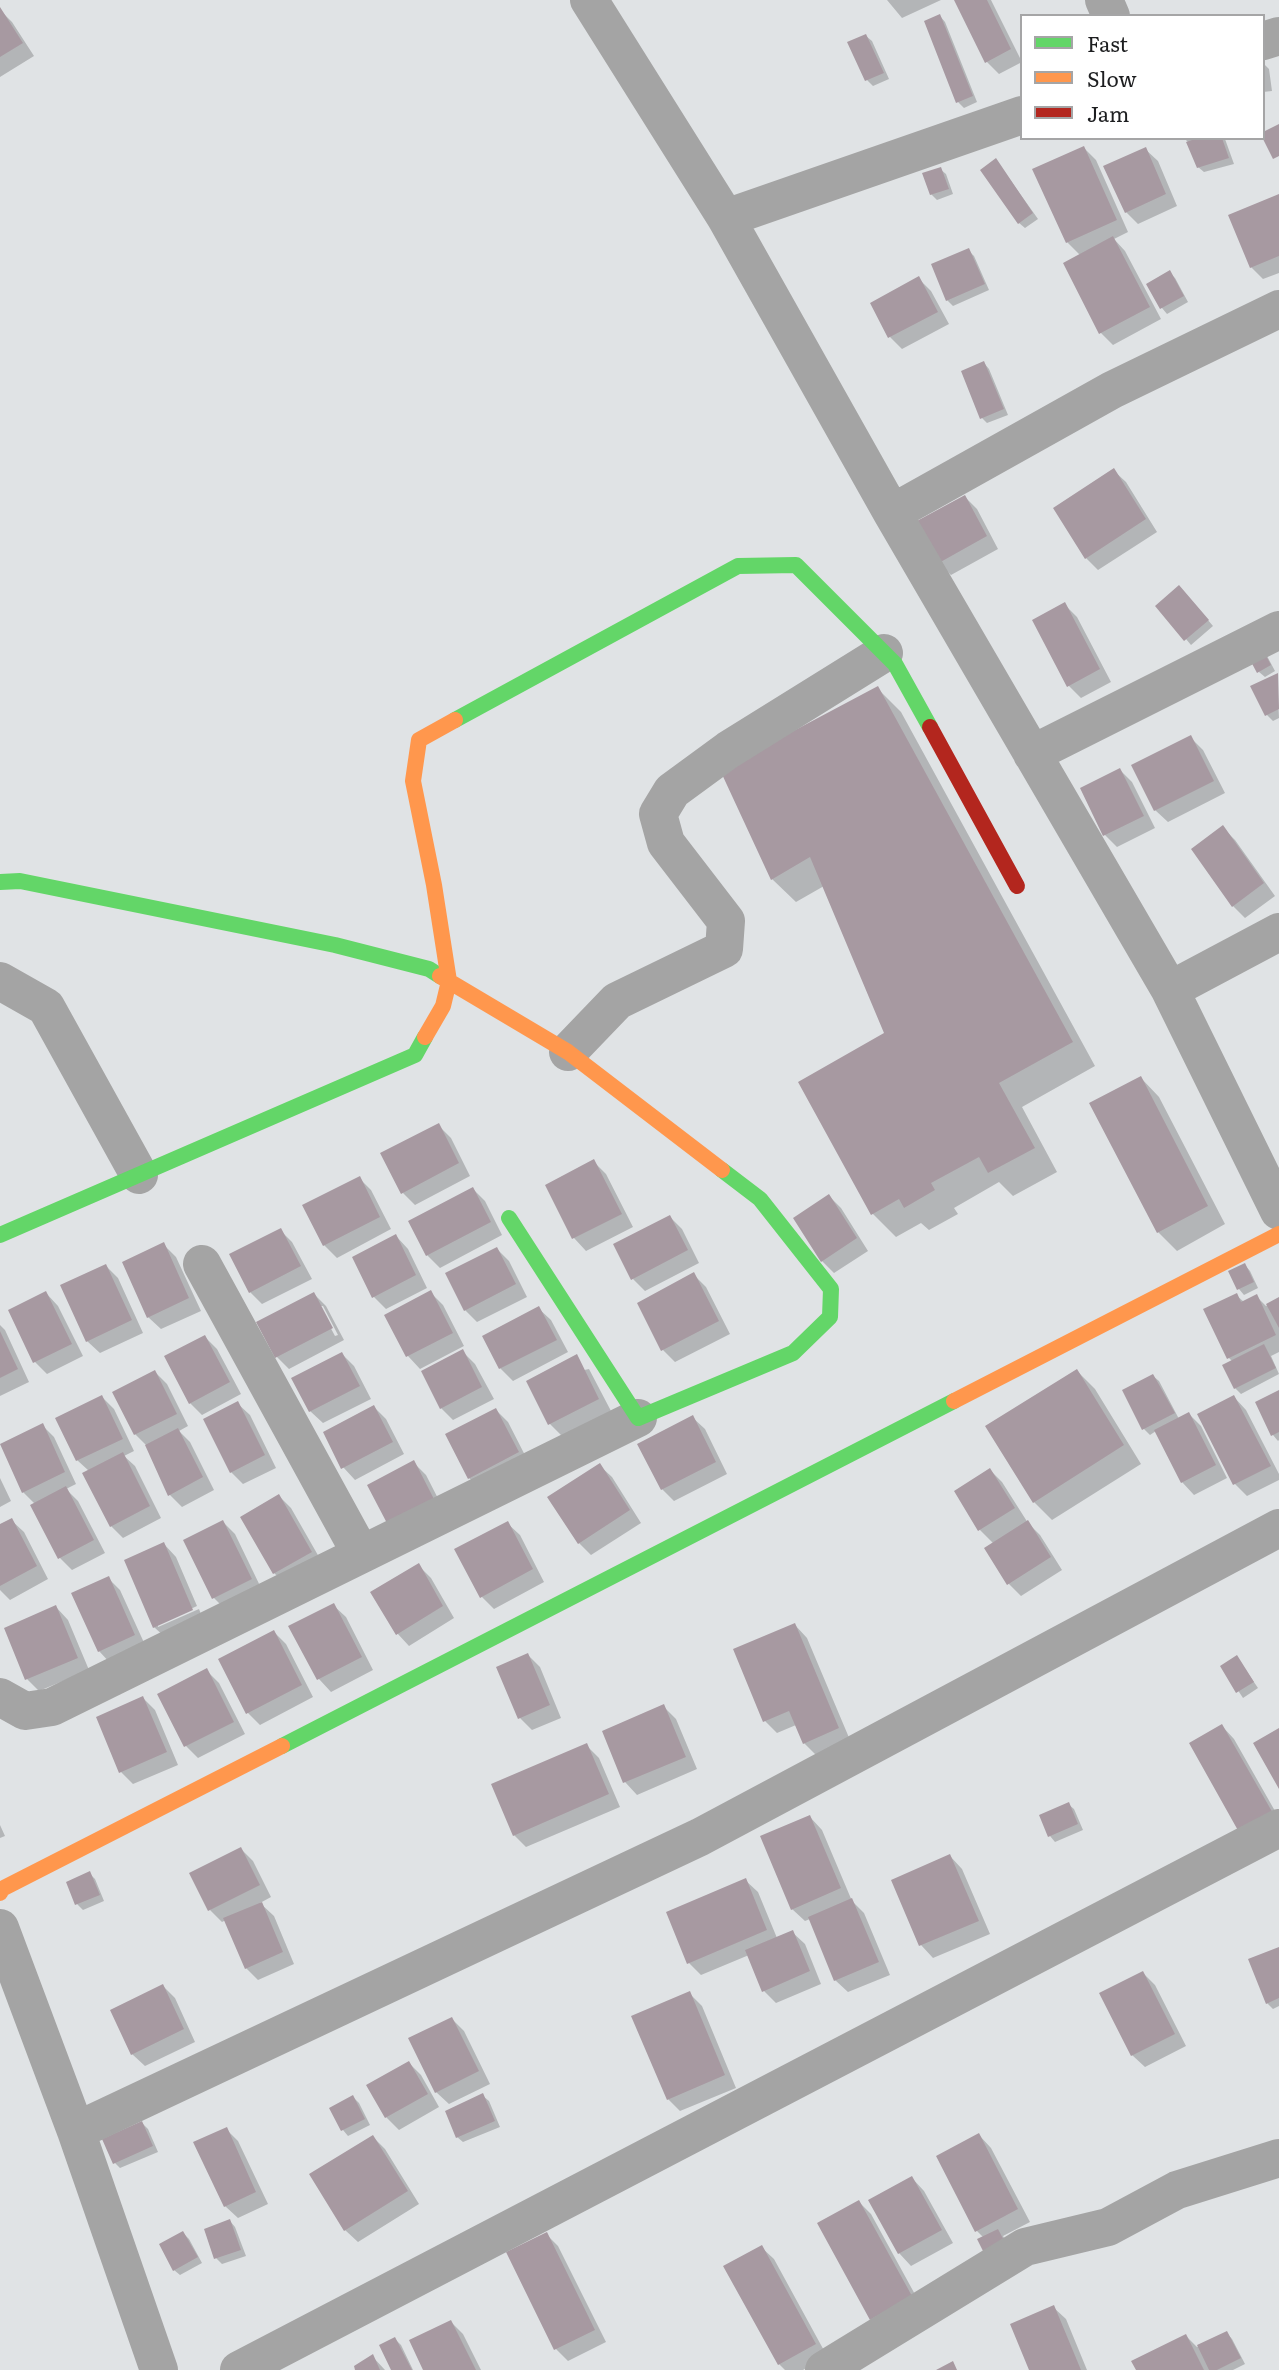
<!DOCTYPE html>
<html>
<head>
<meta charset="utf-8">
<style>
  body { margin:0 }
  #map { position:relative; width:1279px; height:2370px; overflow:hidden; background:#e0e3e5; font-family:Literata,serif }
  canvas { display:block }
  .legend { position:absolute; left:1020px; top:14px; width:245px; height:126px; box-sizing:border-box; background:#fff; border:2px solid #a5a5a6; margin:0; padding:9px 12px; list-style:none; font-size:21px; color:#1d1e20 }
  .legend li { display:flex; align-items:center; gap:14px; height:35px }
  .legend b { width:35px; border:2px solid #a5a5a6 }
</style>
</head>
<body>
<div id="map">
<canvas width="1279" height="2370"></canvas>
<ul class="legend">
<li><b style="height:9px;background:#63d668"></b>Fast</li>
<li><b style="height:9px;background:#ff974d"></b>Slow</li>
<li><b style="height:9px;background:#b3261e"></b>Jam</li>
</ul>
</div>
<script>
const ctx = document.querySelector('canvas').getContext('2d');
ctx.lineJoin = 'round';
function fill(path, color) {
  ctx.fillStyle = color;
  ctx.fill(path, 'evenodd');
}
function toPath(rows) {
  const path = new Path2D();
  for (const r of rows) {
    path.moveTo(r[0], r[1]);
    for (let i = 2; i < r.length; i += 2) path.lineTo(r[i], r[i + 1]);
  }
  return path;
}
function trace(path, color, width, dash) {
  ctx.strokeStyle = color;
  ctx.lineWidth = width;
  ctx.lineCap = dash ? 'butt' : 'round';
  ctx.setLineDash(dash || []);
  ctx.stroke(path);
}
const shadow = toPath([
  [887,0,941,0,902,18],
  [956,0,991,0,1022,62,999,74,987,62],
  [0,10,12,22,34,56,0,77],
  [940,16,945,22,977,102,964,108,958,102],
  [866,36,872,41,889,79,873,86,867,80,850,43],
  [1263,63,1269,69,1272,91,1263,92],
  [1184,138,1227,138,1225,139,1234,164,1204,172,1198,167,1189,143],
  [1084,148,1096,160,1128,232,1114,239,1125,251,1161,319,1113,345,1101,333,1081,256,1067,242],
  [1145,149,1158,161,1177,206,1138,224,1126,212],
  [996,160,1038,219,1025,228,1019,223],
  [940,169,946,174,953,194,937,200,931,194],
  [1279,196,1279,273,1263,279,1251,267],
  [968,250,974,256,989,290,953,306,947,300],
  [1169,272,1175,278,1188,302,1167,314,1162,308,1149,284],
  [918,278,931,291,949,324,902,349,890,337],
  [984,363,989,369,1008,415,987,423,982,418],
  [1113,470,1126,482,1157,532,1098,570,1086,558],
  [965,497,977,509,998,549,951,575,938,563],
  [1185,593,1213,626,1191,645,1186,639],
  [1064,604,1077,617,1111,682,1081,698,1069,686],
  [1267,656,1275,671,1265,677,1259,672],
  [1277,675,1279,718,1273,721,1267,715,1253,687],
  [877,688,901,712,1095,1066,1022,1107,1057,1172,1013,1196,999,1182,954,1208,958,1214,929,1230,921,1223,896,1237,872,1213,886,1034,824,886,796,902,772,879],
  [1191,738,1203,750,1225,793,1168,822,1155,810],
  [1120,770,1132,782,1155,828,1117,847,1105,835],
  [1223,828,1235,840,1275,896,1245,918,1233,906],
  [1141,1078,1159,1097,1225,1224,1177,1251,1158,1232,1092,1104],
  [438,1125,451,1138,470,1176,415,1205,403,1193],
  [593,1161,606,1174,633,1227,586,1251,574,1238,547,1186],
  [359,1178,371,1190,391,1229,337,1258,324,1245],
  [473,1189,485,1201,502,1235,440,1268,427,1255,410,1221],
  [829,1196,841,1208,868,1251,834,1273,822,1261],
  [670,1217,682,1229,699,1263,645,1291,633,1279],
  [280,1230,292,1242,312,1279,262,1304,250,1292],
  [396,1236,408,1249,427,1288,386,1309,374,1297,354,1258],
  [164,1245,176,1257,201,1311,161,1329,148,1317],
  [497,1249,509,1261,527,1297,477,1322,465,1310],
  [1245,1265,1250,1271,1258,1288,1244,1295,1239,1289,1230,1272],
  [106,1266,118,1278,143,1333,100,1353,87,1341],
  [694,1275,706,1287,730,1334,675,1362,663,1350],
  [46,1293,58,1306,83,1356,47,1374,35,1362],
  [431,1293,443,1305,464,1346,420,1369,408,1356,387,1316],
  [314,1294,326,1306,344,1340,289,1369,276,1356],
  [319,1306,323,1306,338,1335,335,1336],
  [1236,1295,1244,1302,1256,1296,1266,1306,1279,1299,1279,1352,1271,1356,1279,1374,1241,1394,1235,1388,1233,1362,1229,1358],
  [538,1308,551,1320,568,1352,513,1381,500,1368,484,1337],
  [0,1325,5,1330,29,1382,0,1396],
  [205,1337,217,1349,241,1394,202,1415,190,1403],
  [463,1352,475,1364,494,1399,453,1420,441,1408],
  [342,1354,354,1366,371,1399,323,1423,310,1411],
  [589,1369,611,1411,562,1436,550,1424,528,1382],
  [1077,1371,1095,1389,1141,1464,1052,1520,1034,1502],
  [155,1372,167,1384,188,1426,179,1431,190,1442,214,1490,182,1507,170,1495,148,1447,135,1434,115,1393],
  [1153,1376,1159,1381,1179,1419,1189,1414,1201,1426,1227,1478,1194,1495,1182,1482,1156,1431,1150,1435,1144,1429],
  [1279,1392,1279,1440,1278,1441,1273,1435],
  [102,1397,114,1409,134,1451,124,1456,135,1466,161,1518,123,1538,111,1526,89,1471,77,1460],
  [1234,1397,1246,1410,1279,1474,1279,1480,1247,1496,1235,1484,1200,1415],
  [237,1403,250,1415,276,1468,243,1484,231,1472],
  [374,1407,386,1419,404,1454,355,1480,343,1467],
  [496,1410,508,1422,530,1465,482,1490,469,1478],
  [692,1417,705,1429,727,1474,674,1501,662,1489],
  [42,1425,54,1437,76,1484,66,1489,78,1501,105,1553,72,1570,60,1558,35,1504,23,1492],
  [413,1462,426,1475,447,1516,403,1538],
  [599,1465,612,1477,641,1523,591,1555,579,1543],
  [990,1470,1002,1482,1028,1523,1040,1535,1062,1570,1021,1596,1009,1584,994,1544,980,1530,956,1491],
  [0,1478,11,1501,0,1507],
  [279,1496,291,1508,323,1564,287,1585,274,1573],
  [11,1520,24,1532,48,1579,10,1600,0,1590,0,1526],
  [223,1522,235,1534,263,1592,226,1610,214,1598],
  [507,1523,520,1535,544,1582,494,1609,482,1597],
  [164,1544,176,1557,197,1606,158,1624,158,1627,199,1609,204,1622,167,1639,154,1627],
  [418,1565,431,1578,454,1618,409,1646,397,1633],
  [108,1578,120,1590,146,1647,111,1664,99,1651],
  [333,1605,346,1617,373,1670,331,1692,319,1679,291,1627],
  [56,1607,68,1620,89,1670,39,1691,27,1679],
  [795,1625,807,1638,850,1740,816,1755,804,1743,796,1725,777,1733,765,1721],
  [274,1632,286,1644,313,1697,260,1725,248,1713,221,1659],
  [528,1655,540,1667,561,1718,532,1730,520,1718],
  [1237,1657,1258,1688,1243,1698,1222,1666],
  [206,1670,219,1683,245,1734,198,1758,186,1746],
  [143,1698,155,1710,178,1765,133,1784,121,1772],
  [664,1707,676,1719,697,1769,637,1795,625,1782,604,1732],
  [1222,1726,1234,1739,1279,1818,1253,1845],
  [587,1746,599,1758,620,1807,526,1847,514,1835],
  [1068,1804,1074,1809,1083,1830,1055,1842,1050,1836],
  [810,1817,822,1830,852,1901,864,1913,890,1975,848,1992,835,1980,810,1919,805,1921,792,1909],
  [0,1825,5,1836,0,1838],
  [241,1849,253,1861,271,1897,260,1903,274,1916,294,1964,258,1980,246,1968,226,1920,222,1922,210,1910],
  [950,1856,962,1869,990,1934,933,1958,921,1945,893,1881],
  [89,1873,95,1879,104,1901,83,1910,77,1904],
  [745,1880,758,1892,777,1938,792,1932,805,1944,821,1984,776,2003,764,1991,749,1955,701,1975,689,1963],
  [1279,1949,1279,2006,1273,2009,1267,2003],
  [1143,1973,1155,1985,1186,2046,1145,2067,1132,2055],
  [163,1986,175,1998,195,2042,145,2066,132,2054],
  [689,1993,702,2006,736,2088,680,2111,668,2099],
  [452,2019,464,2031,490,2084,449,2104,436,2092],
  [409,2063,421,2075,439,2107,399,2130,386,2117,368,2086],
  [483,2096,489,2101,500,2127,463,2142,457,2137],
  [353,2097,359,2103,370,2125,348,2136,343,2130],
  [142,2123,148,2129,158,2152,120,2168,115,2163],
  [226,2129,238,2141,268,2204,238,2218,225,2206],
  [979,2135,991,2148,1030,2222,1003,2236,1012,2252,984,2238,977,2231],
  [373,2137,385,2149,419,2204,358,2242,345,2230],
  [912,2178,924,2191,953,2243,911,2266,899,2253],
  [859,2202,871,2214,923,2309,884,2331],
  [230,2221,235,2227,246,2256,222,2264,216,2258],
  [183,2233,189,2239,202,2263,180,2275,174,2270],
  [546,2234,558,2246,606,2342,568,2361,556,2349,508,2253],
  [761,2247,774,2259,827,2356,803,2370,785,2370,779,2364],
  [1053,2307,1066,2319,1087,2370,1031,2370],
  [451,2322,463,2334,481,2370,425,2370],
  [1227,2333,1232,2339,1245,2364,1233,2370,1138,2370,1186,2336,1197,2347],
  [395,2339,401,2345,413,2370,393,2370],
  [372,2356,385,2370,357,2370]
]);
const building = toPath([
  [954,0,987,0,1011,49,985,63],
  [0,7,23,43,0,57],
  [940,14,973,96,956,103,924,21],
  [866,34,884,73,865,81,847,42],
  [1279,124,1279,156,1273,159,1263,139,1263,132],
  [1198,138,1222,138,1229,158,1197,168,1186,142],
  [1084,146,1117,220,1066,243,1032,169],
  [1146,147,1166,194,1125,213,1103,166],
  [996,158,1033,213,1018,224,980,170],
  [941,167,949,189,930,195,922,173],
  [1279,194,1279,256,1250,268,1228,215],
  [1113,236,1150,307,1099,334,1063,263],
  [969,248,985,284,946,301,931,264],
  [1170,270,1184,296,1160,309,1146,284],
  [919,276,938,312,888,338,870,303],
  [984,361,1004,409,980,419,961,371],
  [1114,468,1146,519,1085,559,1053,508],
  [965,495,987,536,937,564,915,522],
  [1179,585,1209,620,1184,641,1155,606],
  [1065,602,1100,669,1067,687,1032,620],
  [1262,648,1271,665,1257,673,1248,656],
  [1278,673,1279,709,1265,716,1250,686],
  [878,686,1073,1042,999,1083,1035,1148,988,1173,979,1157,931,1183,935,1190,904,1208,899,1199,871,1215,798,1082,884,1033,810,857,771,880,720,770],
  [1191,735,1214,781,1154,811,1131,765],
  [1120,768,1144,816,1103,836,1080,788],
  [1223,825,1264,883,1232,907,1191,849],
  [1141,1076,1208,1206,1157,1233,1089,1103],
  [439,1123,459,1163,401,1194,380,1153],
  [594,1159,622,1214,572,1239,545,1185],
  [360,1176,380,1217,323,1246,302,1205],
  [473,1187,491,1222,426,1256,408,1221],
  [829,1194,857,1238,821,1262,793,1218],
  [670,1215,688,1250,631,1280,613,1244],
  [281,1228,301,1266,249,1293,229,1254],
  [396,1234,416,1275,372,1298,352,1257],
  [164,1242,189,1298,147,1318,122,1262],
  [497,1247,516,1284,464,1311,445,1273],
  [1245,1263,1254,1282,1237,1290,1228,1271],
  [106,1264,132,1320,86,1342,60,1285],
  [694,1272,719,1321,661,1351,637,1303],
  [431,1290,453,1333,406,1357,384,1315],
  [46,1291,72,1344,33,1363,8,1310],
  [314,1292,333,1328,275,1358,256,1322],
  [1237,1293,1241,1302,1257,1294,1276,1335,1227,1359,1203,1309],
  [1279,1297,1279,1328,1266,1304],
  [539,1306,557,1340,499,1369,482,1336],
  [0,1331,18,1369,0,1378],
  [205,1335,230,1382,189,1404,164,1356],
  [1264,1344,1276,1368,1234,1389,1222,1365],
  [463,1349,482,1387,440,1409,421,1371],
  [342,1352,360,1386,309,1412,291,1378],
  [577,1354,599,1399,548,1425,526,1381],
  [1077,1369,1124,1445,1033,1503,985,1426],
  [155,1370,177,1414,134,1435,112,1392],
  [1153,1374,1175,1413,1142,1430,1122,1390],
  [1279,1390,1279,1432,1271,1436,1255,1402],
  [102,1395,123,1439,76,1461,55,1418],
  [1234,1395,1271,1466,1233,1485,1197,1414],
  [238,1401,265,1455,230,1473,203,1419],
  [374,1405,393,1442,341,1469,323,1432],
  [496,1408,519,1452,468,1479,445,1434],
  [1189,1412,1216,1465,1181,1483,1154,1430],
  [693,1415,716,1462,661,1490,637,1444],
  [43,1423,65,1472,22,1493,0,1444],
  [178,1428,203,1477,168,1496,145,1445],
  [123,1452,150,1506,110,1527,82,1473],
  [414,1460,436,1503,389,1527,367,1485],
  [600,1463,630,1510,578,1544,547,1497],
  [990,1468,1015,1508,978,1531,954,1491],
  [66,1486,94,1540,58,1559,30,1505],
  [279,1494,312,1552,273,1574,240,1517],
  [12,1518,37,1566,0,1586,0,1524],
  [223,1520,252,1579,212,1599,183,1540],
  [1028,1520,1051,1557,1007,1585,984,1548],
  [508,1521,533,1569,480,1598,454,1549],
  [164,1542,193,1610,153,1628,124,1560],
  [419,1563,443,1606,396,1635,370,1592],
  [109,1576,135,1635,98,1652,71,1593],
  [334,1603,362,1657,317,1680,288,1626],
  [56,1605,78,1658,25,1680,4,1628],
  [795,1623,839,1728,803,1744,789,1711,763,1722,733,1649],
  [274,1630,302,1685,246,1714,218,1659],
  [528,1653,550,1705,518,1719,496,1667],
  [1237,1655,1254,1682,1236,1693,1220,1666],
  [207,1668,234,1722,184,1747,157,1694],
  [143,1696,167,1752,119,1773,96,1717],
  [664,1704,686,1757,623,1783,602,1731],
  [1222,1724,1274,1815,1240,1834,1189,1743],
  [1279,1728,1279,1789,1253,1743],
  [587,1743,609,1794,513,1836,491,1784],
  [1069,1802,1078,1824,1048,1837,1039,1815],
  [810,1815,841,1888,791,1910,760,1836],
  [241,1847,260,1885,208,1911,189,1873],
  [950,1854,979,1921,919,1946,891,1880],
  [90,1871,100,1895,75,1905,66,1882],
  [746,1878,767,1930,687,1964,666,1912],
  [852,1898,879,1962,834,1981,808,1917],
  [262,1902,283,1952,245,1969,223,1918],
  [793,1930,810,1971,762,1992,745,1950],
  [1279,1947,1279,1998,1266,2004,1248,1959],
  [1143,1971,1175,2034,1131,2056,1099,1993],
  [163,1984,184,2029,131,2055,110,2010],
  [690,1991,725,2075,667,2100,631,2016],
  [452,2017,479,2071,435,2093,408,2038],
  [409,2061,428,2094,385,2118,366,2085],
  [483,2093,495,2121,456,2138,445,2111],
  [353,2095,365,2119,341,2131,329,2108],
  [142,2121,153,2146,113,2164,102,2139],
  [227,2127,256,2192,224,2207,193,2142],
  [979,2133,1018,2209,975,2232,936,2156],
  [373,2135,408,2191,344,2231,309,2174],
  [912,2176,942,2230,898,2254,868,2200],
  [859,2200,912,2296,870,2320,817,2223],
  [230,2219,241,2250,214,2259,204,2229],
  [998,2229,1007,2246,986,2257,977,2239],
  [183,2231,198,2257,173,2271,159,2244],
  [547,2232,595,2330,554,2350,506,2252],
  [762,2245,816,2344,778,2365,723,2266],
  [1054,2305,1081,2370,1029,2370,1010,2324],
  [451,2320,476,2370,423,2370,409,2340],
  [1227,2331,1241,2358,1217,2370,1209,2370,1197,2345],
  [1186,2334,1204,2370,1136,2370,1131,2361],
  [395,2337,412,2370,391,2370,379,2345],
  [373,2354,380,2370,355,2370,354,2366],
  [953,2361,957,2370,936,2370]
]);
const street = toPath([
  [589,0,726,218,892,513,1170,990,1279,1211],
  [1104,0,1111,16],
  [1263,41,1279,36],
  [726,218,1022,115],
  [892,513,1112,390,1279,309],
  [1032,754,1279,630],
  [0,981,46,1007,139,1175],
  [1170,990,1279,932],
  [568,1052,617,1001,724,949,726,921,666,843,658,814,672,791,728,750,884,653],
  [202,1264,361,1554],
  [0,1697,25,1711,52,1707,638,1418],
  [0,1928,76,2131,159,2370],
  [76,2131,700,1837,1279,1528],
  [239,2370,1279,1828],
  [824,2370,1025,2247,1108,2227,1177,2190,1279,2158]
]);
const fast = toPath([
  [455,720,738,566,796,565,895,664,930,727],
  [0,882,20,881,335,945,429,969,440,976],
  [509,1218,638,1418,793,1353,830,1317,831,1289,760,1199,722,1170],
  [0,1235,415,1055,425,1037],
  [282,1746,954,1401]
]);
const slow = toPath([
  [440,976,568,1052,722,1170],
  [425,1037,443,1006,449,981,434,885,413,781,419,740,455,720],
  [954,1401,1279,1234],
  [0,1893,2,1889,282,1746]
]);
const jam = toPath([
  [930,727,1017,886]
]);
fill(shadow, '#0003');
fill(building, '#a799a1');
trace(street, '#a4a4a4', 38);
trace(fast, '#63d668', 16);
trace(slow, '#ff974d', 16);
trace(jam, '#b3261e', 16);
</script>
</body>
</html>
